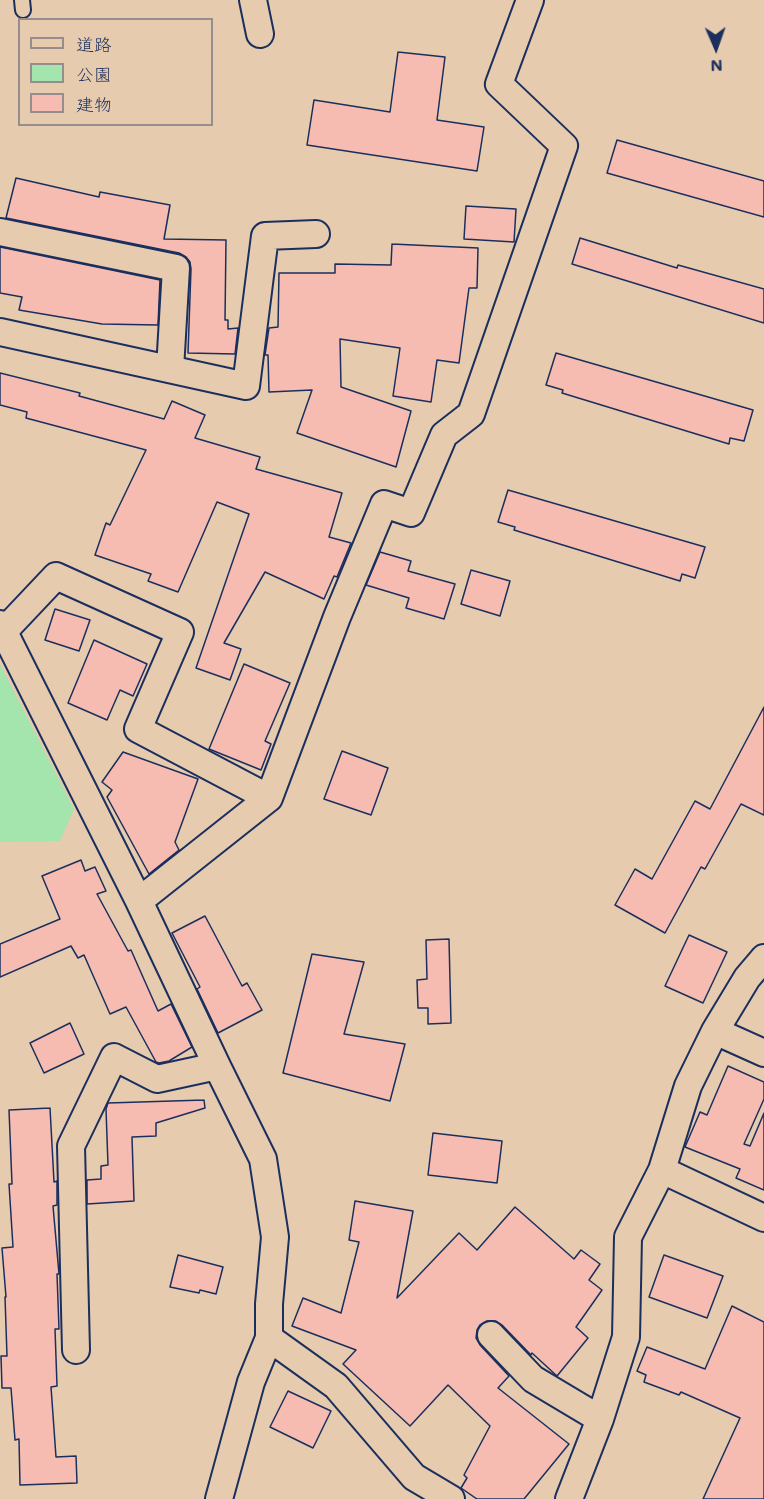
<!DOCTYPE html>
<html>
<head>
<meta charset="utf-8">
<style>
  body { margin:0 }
  #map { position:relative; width:764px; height:1499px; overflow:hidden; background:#e7cbae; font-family:Mali,"Klee One",sans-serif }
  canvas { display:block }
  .legend { position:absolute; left:18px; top:18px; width:195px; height:108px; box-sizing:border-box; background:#e7cbae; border:2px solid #958d8e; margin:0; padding:8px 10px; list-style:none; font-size:18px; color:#1b2f5e }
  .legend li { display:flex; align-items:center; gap:12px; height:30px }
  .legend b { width:30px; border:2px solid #958d8e }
  .north { position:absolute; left:686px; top:18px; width:60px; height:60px; -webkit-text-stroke:4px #e7cbae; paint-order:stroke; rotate:178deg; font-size:16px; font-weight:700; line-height:24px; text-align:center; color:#1b2f5e }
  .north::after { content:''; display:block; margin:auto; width:21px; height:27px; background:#1b2f5e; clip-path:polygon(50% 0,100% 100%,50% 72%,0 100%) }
</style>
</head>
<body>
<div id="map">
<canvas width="764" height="1499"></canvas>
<ul class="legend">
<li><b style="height:8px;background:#e7cbae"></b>道路</li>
<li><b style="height:16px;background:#a4e4ad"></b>公園</li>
<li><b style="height:16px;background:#f7bcb1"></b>建物</li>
</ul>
<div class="north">N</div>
</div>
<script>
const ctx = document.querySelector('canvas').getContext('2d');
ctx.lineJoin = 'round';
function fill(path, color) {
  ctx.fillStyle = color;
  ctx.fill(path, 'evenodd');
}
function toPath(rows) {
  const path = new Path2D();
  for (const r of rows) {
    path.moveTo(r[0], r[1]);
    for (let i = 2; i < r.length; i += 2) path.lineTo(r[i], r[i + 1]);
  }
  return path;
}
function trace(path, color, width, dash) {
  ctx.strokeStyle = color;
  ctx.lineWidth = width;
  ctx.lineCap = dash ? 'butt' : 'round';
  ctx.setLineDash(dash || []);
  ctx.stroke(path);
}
const green = toPath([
  [0,664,74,809,60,841,0,842]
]);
const building = toPath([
  [398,52,445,57,437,120,484,127,477,171,307,145,314,100,390,112,398,52],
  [617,140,764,181,764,217,607,173,617,140],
  [16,178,99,197,100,192,170,205,164,239,226,240,225,320,228,320,228,329,238,328,235,354,188,353,191,269,190,262,186,257,179,253,6,218,16,178],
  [466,206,516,209,514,242,464,239,466,206],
  [580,238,677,268,678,265,764,289,764,323,572,264,580,238],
  [392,244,478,248,477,288,469,288,459,363,437,360,431,402,393,396,400,348,340,339,341,387,411,411,396,467,297,433,312,390,269,392,268,355,265,355,269,328,278,327,279,273,335,273,335,264,391,265,392,244],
  [0,247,160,280,158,325,102,324,19,310,22,297,0,293,0,247],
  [556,353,753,410,744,441,730,438,729,444,562,393,563,390,546,385,556,353],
  [0,373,80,393,79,396,164,419,172,401,205,415,195,438,260,457,256,469,342,493,329,537,351,543,337,577,334,576,324,599,265,572,224,643,241,649,230,680,196,668,249,514,217,502,178,592,148,581,151,574,95,555,106,523,110,525,146,450,26,418,27,412,0,405,0,373],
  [508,490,705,547,695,578,682,574,680,581,514,530,515,527,498,522,508,490],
  [380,552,411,561,408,571,455,584,444,619,406,608,409,598,366,585,380,552],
  [471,570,510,581,500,616,461,604,471,570],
  [55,609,90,620,79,651,45,640,55,609],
  [94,640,147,664,133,696,120,690,107,720,68,703,94,640],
  [244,664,290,683,265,741,271,744,261,770,209,749,244,664],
  [764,707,764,815,741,804,705,869,701,867,665,933,615,905,635,869,652,879,695,801,710,809,764,707],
  [342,751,388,768,371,815,324,799,342,751],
  [123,752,198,779,175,842,179,850,149,874,107,797,112,790,102,782,123,752],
  [81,860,85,871,95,867,106,891,97,894,128,951,131,950,158,1011,171,1004,192,1047,169,1061,159,1063,156,1062,126,1007,110,1014,84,955,78,958,71,946,0,977,0,944,60,919,42,876,81,860],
  [205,916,242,986,247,983,262,1010,218,1033,197,989,200,987,172,933,205,916],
  [689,935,727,952,703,1003,665,986,689,935],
  [449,939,451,1023,428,1024,428,1008,418,1008,417,980,427,979,426,940,449,939],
  [312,954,364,962,344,1034,405,1044,390,1101,283,1073,312,954],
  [70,1023,84,1054,44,1073,30,1043,70,1023],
  [728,1066,764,1082,764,1099,744,1144,750,1146,764,1113,764,1190,736,1178,740,1169,685,1147,700,1112,707,1115,728,1066],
  [204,1100,205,1108,156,1123,156,1136,132,1137,134,1201,87,1204,87,1180,101,1179,101,1166,108,1165,106,1109,108,1103,204,1100],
  [50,1108,54,1182,57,1181,57,1205,53,1206,59,1274,57,1274,59,1329,55,1329,57,1386,51,1387,56,1457,76,1456,77,1483,20,1485,19,1439,15,1440,11,1388,2,1388,1,1356,7,1356,5,1297,6,1297,2,1248,13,1247,9,1184,12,1184,9,1110,50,1108],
  [433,1133,502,1141,497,1183,428,1175,433,1133],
  [355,1201,413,1211,397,1298,459,1233,477,1250,515,1207,574,1259,581,1250,600,1264,589,1280,602,1290,576,1327,588,1338,557,1376,532,1353,531,1355,502,1325,496,1321,487,1321,480,1325,477,1330,476,1338,480,1345,509,1376,498,1388,569,1444,524,1499,477,1499,461,1488,467,1478,464,1475,490,1426,448,1385,410,1426,343,1364,356,1350,292,1326,303,1298,341,1313,359,1242,349,1240,355,1201],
  [178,1255,223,1267,216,1294,200,1290,199,1293,170,1287,178,1255],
  [664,1255,723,1276,707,1318,649,1297,664,1255],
  [732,1306,764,1322,764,1499,703,1499,740,1418,681,1392,679,1395,644,1382,646,1375,637,1371,647,1347,705,1369,732,1306],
  [288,1391,331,1411,313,1448,270,1427,288,1391]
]);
const lane = toPath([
  [22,0,23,10]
]);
const street = toPath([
  [253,0,260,34],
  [0,232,176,268,170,369],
  [0,332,246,386,265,236,316,234],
  [0,624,139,901,217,1066,263,1159,275,1237,269,1304,269,1338,251,1382,219,1499],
  [0,631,4,631,56,576,180,632,138,729,269,798],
  [139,901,269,798,337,617,384,504,411,513,444,435,471,414,564,146,499,84,530,0],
  [715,1031,764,1053],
  [662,1170,764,1218],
  [491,1335,533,1379,600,1419],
  [269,1338,336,1386,414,1477,451,1499],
  [76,1350,71,1146,114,1057,157,1079,217,1066],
  [569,1499,600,1419,626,1337,628,1237,662,1170,688,1086,715,1031,747,978,764,958]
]);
fill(green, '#a4e4ad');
fill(building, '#f7bcb1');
trace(building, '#1b2f5e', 1.5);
trace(lane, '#1b2f5e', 18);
trace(street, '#1b2f5e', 30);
trace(lane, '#e7cbae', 14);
trace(street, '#e7cbae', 26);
</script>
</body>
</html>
